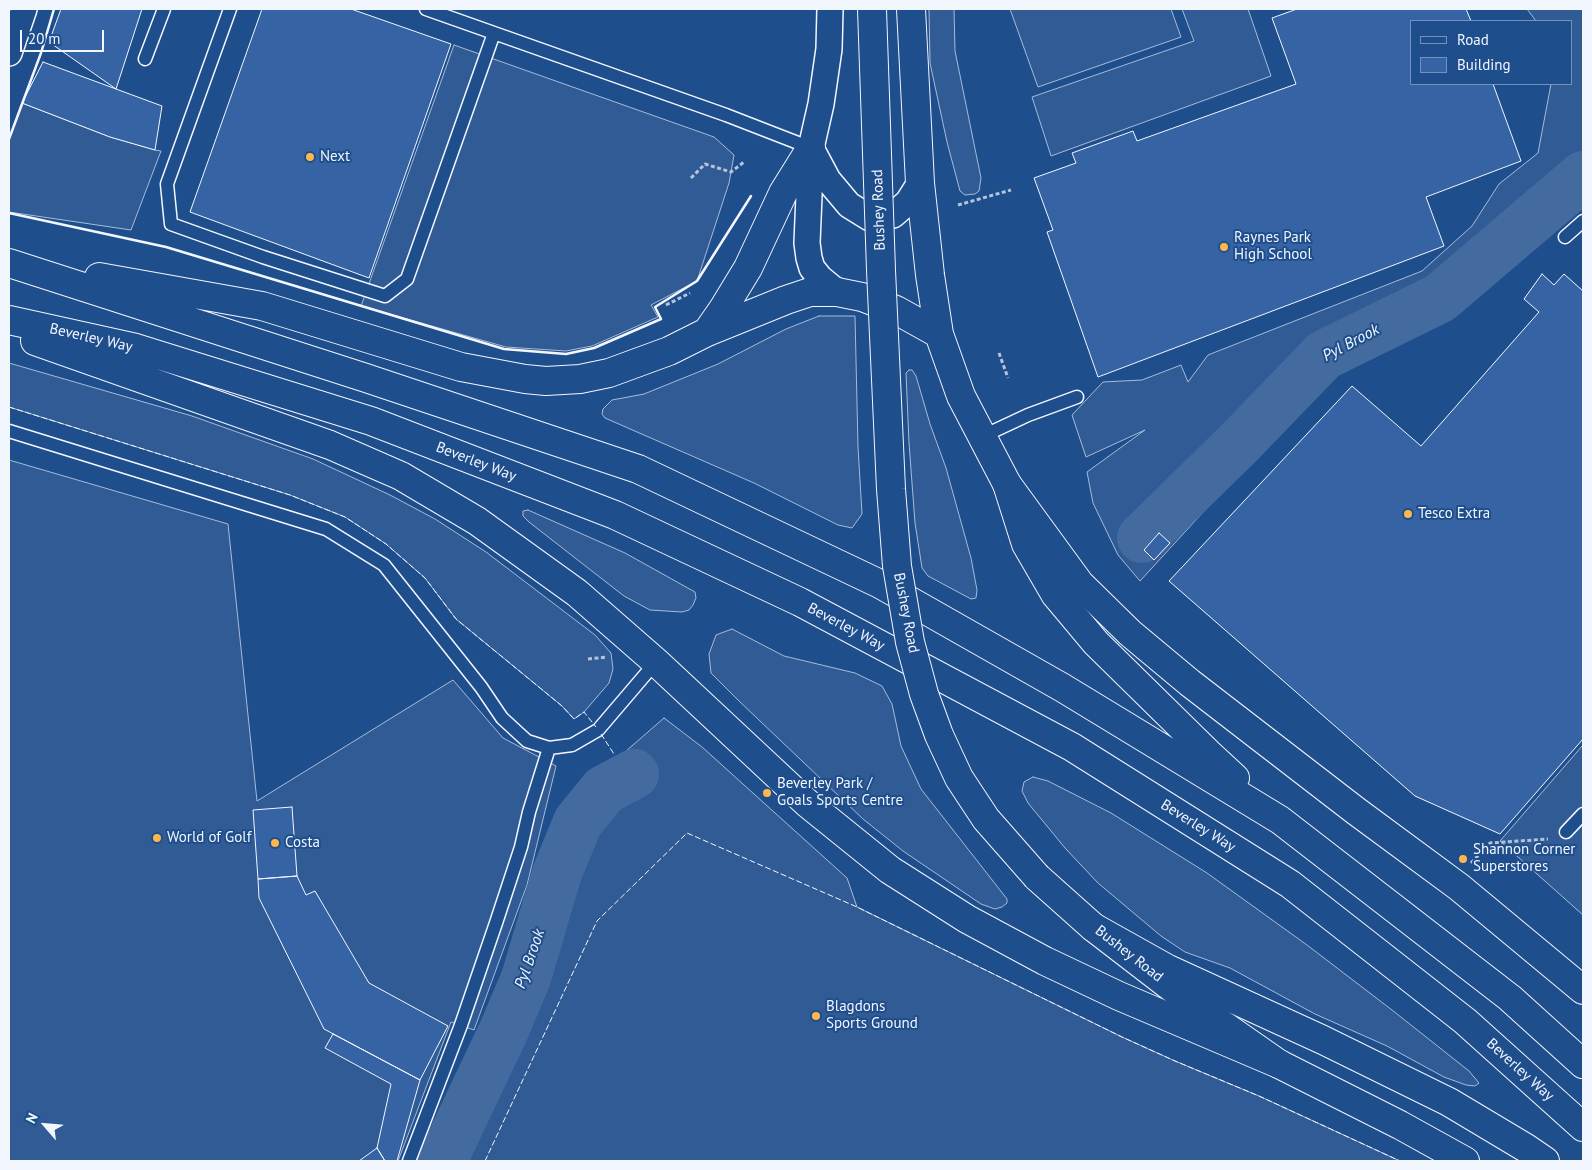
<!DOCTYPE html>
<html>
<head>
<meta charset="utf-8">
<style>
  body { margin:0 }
  #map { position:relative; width:1592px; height:1170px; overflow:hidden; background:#1f4e8c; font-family:"PT Sans",sans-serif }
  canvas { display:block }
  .frame { position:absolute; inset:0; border:10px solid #f2f6ff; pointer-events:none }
  .legend { position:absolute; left:1410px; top:20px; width:162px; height:65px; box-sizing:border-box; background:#1f4e8c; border:1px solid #7391ba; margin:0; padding:6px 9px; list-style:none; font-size:15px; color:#f2f6ff }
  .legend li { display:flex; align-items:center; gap:10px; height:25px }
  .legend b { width:25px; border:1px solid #7391ba }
  .north { position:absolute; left:20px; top:1100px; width:50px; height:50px; -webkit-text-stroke:4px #1f4e8c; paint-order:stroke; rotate:297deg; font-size:14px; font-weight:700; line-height:20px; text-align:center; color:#f2f6ff }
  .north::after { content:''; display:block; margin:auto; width:18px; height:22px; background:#f2f6ff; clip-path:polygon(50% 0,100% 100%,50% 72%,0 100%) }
  .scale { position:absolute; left:20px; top:30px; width:84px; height:22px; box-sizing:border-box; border:2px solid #f2f6ff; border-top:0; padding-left:6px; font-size:15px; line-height:18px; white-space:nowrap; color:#f2f6ff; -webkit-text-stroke:4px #1f4e8c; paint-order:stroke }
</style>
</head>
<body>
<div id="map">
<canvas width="1592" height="1170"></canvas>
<div class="frame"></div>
<ul class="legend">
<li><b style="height:6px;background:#1f4e8c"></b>Road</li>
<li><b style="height:14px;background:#3563a3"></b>Building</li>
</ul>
<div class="north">N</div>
<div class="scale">20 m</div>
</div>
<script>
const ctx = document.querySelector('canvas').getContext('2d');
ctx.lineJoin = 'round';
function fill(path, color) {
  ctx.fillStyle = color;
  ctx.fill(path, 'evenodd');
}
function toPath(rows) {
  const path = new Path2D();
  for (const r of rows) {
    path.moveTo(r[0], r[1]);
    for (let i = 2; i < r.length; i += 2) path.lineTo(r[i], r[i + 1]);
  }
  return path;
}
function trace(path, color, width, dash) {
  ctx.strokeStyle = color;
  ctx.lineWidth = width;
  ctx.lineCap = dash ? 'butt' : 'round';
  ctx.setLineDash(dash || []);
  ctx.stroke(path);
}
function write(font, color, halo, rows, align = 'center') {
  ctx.font = font + ' "PT Sans",sans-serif';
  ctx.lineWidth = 4;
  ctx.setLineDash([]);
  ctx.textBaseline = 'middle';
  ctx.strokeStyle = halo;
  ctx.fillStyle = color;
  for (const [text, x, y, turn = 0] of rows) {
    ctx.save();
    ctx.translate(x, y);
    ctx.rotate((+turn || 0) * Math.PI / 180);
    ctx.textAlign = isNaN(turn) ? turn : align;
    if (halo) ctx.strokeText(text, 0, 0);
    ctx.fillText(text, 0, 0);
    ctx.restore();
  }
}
const built = toPath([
  [929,9,954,9,955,51,981,178,979,191,975,194,965,195,960,191,947,142,930,63,929,9],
  [1010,9,1171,9,1181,37,1038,87,1010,9],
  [1182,9,1248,9,1271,76,1051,156,1032,97,1194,41,1182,9],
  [1527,9,1583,9,1583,187,1486,285,1337,366,1140,581,1118,555,1093,503,1087,472,1145,430,1086,457,1072,415,1103,382,1142,380,1181,365,1188,382,1208,355,1422,271,1472,226,1499,184,1538,153,1551,84,1571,84,1571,21,1536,21,1527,9],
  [454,45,714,137,734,155,729,183,697,281,651,305,658,317,592,346,566,351,506,347,361,306,454,45],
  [22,103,110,137,155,150,161,151,131,230,9,212,9,138,22,103],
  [819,316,855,316,858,447,862,514,852,528,838,525,754,483,605,418,602,414,603,409,612,400,644,394,718,364,786,329,819,316],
  [9,363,192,416,313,459,390,495,435,519,486,552,595,635,611,653,613,669,609,683,584,712,574,719,562,706,456,619,425,578,386,544,345,517,290,495,9,407,9,363],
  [909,370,912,370,916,376,930,424,946,468,971,558,977,590,976,598,971,599,928,576,922,568,915,523,909,443,906,373,909,370],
  [9,460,228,524,257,801,453,680,503,738,556,766,527,885,474,1030,451,1022,398,1161,9,1161,9,460],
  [528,510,625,553,695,592,696,598,693,605,689,610,682,612,650,610,624,596,529,522,523,516,523,511,528,510],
  [732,629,784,656,855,673,882,686,892,704,901,746,921,789,1007,899,1007,903,1002,907,995,909,981,904,903,851,863,819,739,701,711,673,709,654,716,635,732,629],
  [664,718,702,747,847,878,857,907,1122,1037,1175,1061,1259,1096,1400,1161,439,1161,471,1093,571,799,664,718],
  [1583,745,1583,915,1500,841,1583,745],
  [1033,777,1048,781,1111,813,1207,873,1307,945,1392,1010,1469,1071,1479,1083,1475,1086,1466,1085,1444,1077,1387,1046,1315,1014,1230,968,1185,952,1161,936,1098,883,1065,848,1028,803,1022,791,1024,782,1033,777]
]);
const river = toPath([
  [1142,538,1240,442,1324,355,1440,298,1583,176],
  [442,1161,504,1030,526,978,557,873,578,822,604,790,634,774]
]);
const building = toPath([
  [61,9,142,9,116,89,49,42,61,9],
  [262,9,351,9,451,44,369,278,190,212,262,9],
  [1297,9,1466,9,1471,21,1411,21,1411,84,1493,84,1521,161,1426,197,1444,246,1098,377,1047,232,1053,230,1034,178,1076,163,1072,153,1133,131,1137,141,1296,84,1272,18,1297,9],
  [43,62,162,106,155,150,110,137,22,103,43,62],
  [1542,274,1554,285,1564,274,1583,291,1583,739,1500,834,1415,796,1169,581,1352,386,1421,446,1539,312,1524,299,1542,274],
  [1159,533,1170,543,1154,560,1144,550,1159,533],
  [292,807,297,876,258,879,253,810,292,807],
  [297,876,306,895,315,891,369,983,448,1026,420,1080,324,1029,259,898,258,879,297,876],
  [333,1034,420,1080,397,1161,385,1161,377,1148,391,1084,325,1048,333,1034],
  [377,1148,385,1161,359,1161,377,1148]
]);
const path = toPath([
  [691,178,705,164,731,172,744,162],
  [958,205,1011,190],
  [666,305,690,293],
  [999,353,1008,378],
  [588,659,607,657],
  [1471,863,1490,843,1548,839]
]);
const lane = toPath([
  [230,9,167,184,171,224,263,257,385,296,407,279,494,33],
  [426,9,726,115,811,148],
  [145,59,164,9],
  [1565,237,1583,221],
  [9,431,326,529,384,565,481,687,502,718,527,741,549,748,572,745,598,730,656,662],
  [981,437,1028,415,1077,397],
  [1566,832,1583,814],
  [409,1161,461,1025,496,923,521,847,529,812,549,748]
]);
const street = toPath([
  [830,9,829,49,821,104,811,148,807,243,809,258,812,268,820,278,837,292],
  [9,53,24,9],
  [811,148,828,180,849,205,870,218,893,215,908,202,920,183]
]);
const primary = toPath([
  [911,9,920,183,930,275,939,334,961,396,1007,484,1080,584,1130,633,1190,683,1356,811,1459,887,1583,990],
  [837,292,862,297,896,310,939,334],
  [1037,877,1093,927,1193,1004,1279,1064,1400,1125,1465,1161]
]);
const highway = toPath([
  [9,263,366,378,638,469,880,584,1063,688,1280,820,1510,998,1583,1064],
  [99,277,262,306,461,367,525,379,546,381,580,379,609,373,669,351,707,332,786,300,810,292,837,292],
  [9,320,136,348,371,421,615,515,800,602,1072,747,1290,884,1465,1021,1583,1127],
  [707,332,723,309,748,268,783,193,811,148],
  [35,341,330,445,401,476,477,521,577,593,656,662,807,803,890,870,967,919,1045,961,1119,996,1279,1064],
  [1007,484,1026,544,1055,594,1096,643,1208,753,1235,778],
  [1093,927,1168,969,1323,1040,1449,1102,1526,1148,1545,1161]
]);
const primaryBridge = toPath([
  [872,9,881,270,891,489,897,566,910,642,924,694,939,735,959,778,986,819,1037,877]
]);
const fence = toPath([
  [9,407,290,495,345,517,386,544,425,578,456,619,562,706,574,719,584,712,596,727],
  [601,734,614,754],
  [485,1161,597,921,687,833,857,907,1122,1037,1175,1061,1259,1096,1400,1161]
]);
const wall = toPath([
  [9,139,41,53,54,9],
  [9,213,166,247,504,349,566,354,594,348,661,319,655,307,697,281,751,196]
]);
const markers = [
  [310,157,5,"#ffb74d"],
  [1224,247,5,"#ffb74d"],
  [1408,514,5,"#ffb74d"],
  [767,793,5,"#ffb74d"],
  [157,838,5,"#ffb74d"],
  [275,843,5,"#ffb74d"],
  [1463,859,5,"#ffb74d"],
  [816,1016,5,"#ffb74d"]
];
const poiNames = [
  ["Next",320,157],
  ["Raynes Park",1234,238],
  ["High School",1234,255],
  ["Tesco Extra",1418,514],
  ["Beverley Park /",777,784],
  ["Goals Sports Centre",777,801],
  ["World of Golf",167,838],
  ["Costa",285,843],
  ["Shannon Corner",1473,850],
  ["Superstores",1473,867],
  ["Blagdons",826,1007],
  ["Sports Ground",826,1024]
];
const streetNames = [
  ["Bushey Road",879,210,-92],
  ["Beverley Way",91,338,13],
  ["Beverley Way",476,462,21],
  ["Bushey Road",906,613,79],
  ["Beverley Way",846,627,28],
  ["Beverley Way",1198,826,32],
  ["Bushey Road",1129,954,38],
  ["Beverley Way",1520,1070,42]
];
const waterNames = [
  ["Pyl Brook",1351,343,-28],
  ["Pyl Brook",530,959,-71]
];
fill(built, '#305b95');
trace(built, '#a8bbd7', 1);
trace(river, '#446ba0', 50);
fill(building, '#3563a3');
trace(building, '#f2f6ff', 1);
trace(lane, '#f2f6ff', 15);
trace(street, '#f2f6ff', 28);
trace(primary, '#f2f6ff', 30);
trace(highway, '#f2f6ff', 30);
trace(path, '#b3c4dc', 3, [4, 2.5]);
trace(lane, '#1f4e8c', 12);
trace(street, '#1f4e8c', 25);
trace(primary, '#1f4e8c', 28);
trace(highway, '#1f4e8c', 28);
trace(primaryBridge, '#f2f6ff', 30, []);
trace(primaryBridge, '#1f4e8c', 28);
trace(fence, '#f2f6ff', 1, [6, 2.5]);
trace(wall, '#f2f6ff', 2.5);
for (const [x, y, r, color] of markers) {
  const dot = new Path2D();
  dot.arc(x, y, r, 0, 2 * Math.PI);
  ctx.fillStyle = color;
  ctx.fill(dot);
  trace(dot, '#1f4e8c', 2);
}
write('15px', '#f2f6ff', '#1f4e8c', poiNames, 'left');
write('15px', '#f2f6ff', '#1f4e8c', streetNames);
write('italic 16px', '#f2f6ff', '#1f4e8c', waterNames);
</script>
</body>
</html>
